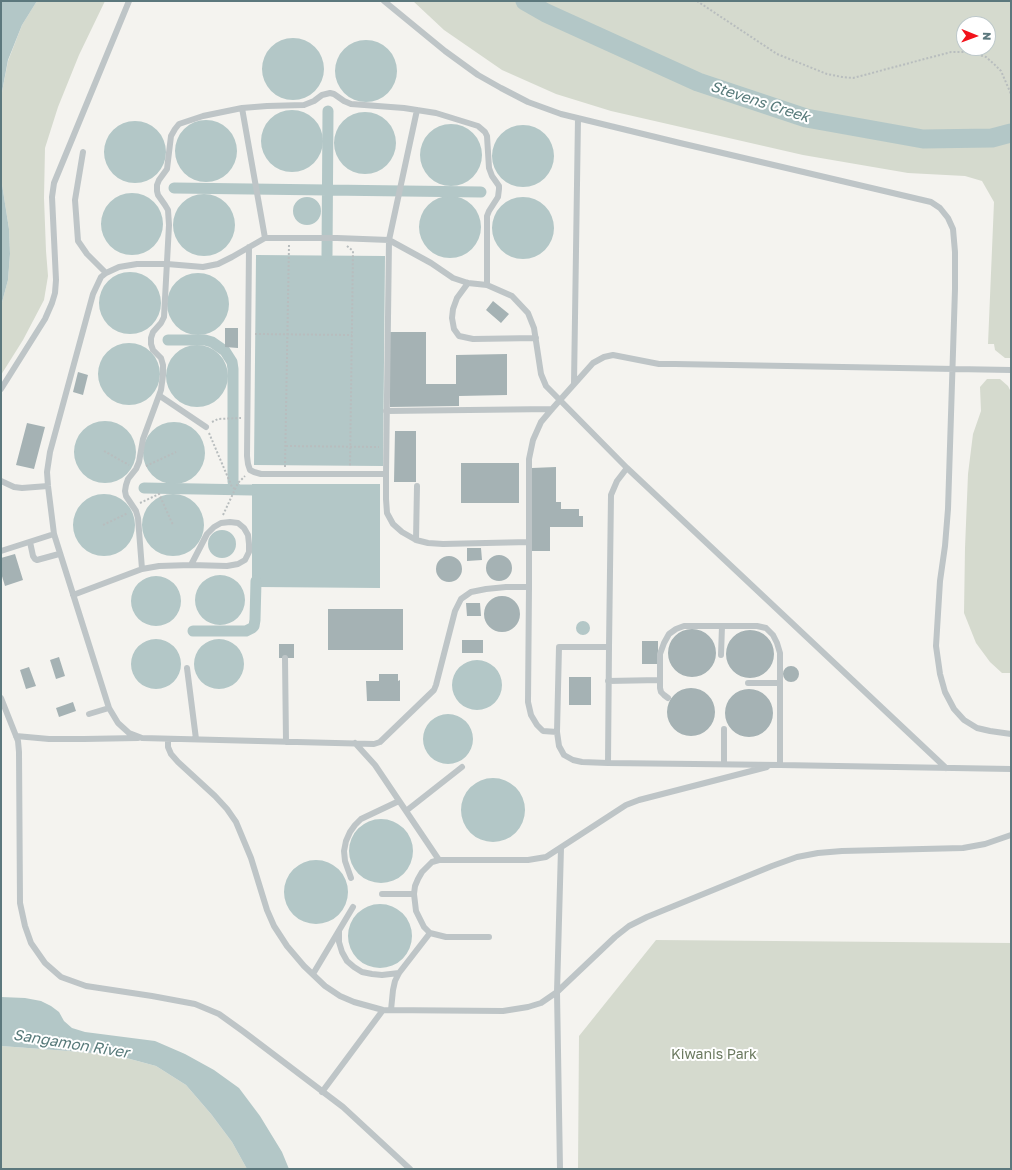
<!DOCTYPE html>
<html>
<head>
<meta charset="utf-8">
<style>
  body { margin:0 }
  #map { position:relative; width:1012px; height:1170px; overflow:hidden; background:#f4f3ef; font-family:"Golos Text",sans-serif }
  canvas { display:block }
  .frame { position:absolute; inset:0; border:2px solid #5c787d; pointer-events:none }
  .north { position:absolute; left:956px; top:16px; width:40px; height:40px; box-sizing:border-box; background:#fff; border:1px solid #bec9cb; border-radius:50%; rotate:91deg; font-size:11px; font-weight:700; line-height:16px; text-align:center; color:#5c787d }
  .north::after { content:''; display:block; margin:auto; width:14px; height:18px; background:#f2121b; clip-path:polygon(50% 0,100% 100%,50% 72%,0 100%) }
</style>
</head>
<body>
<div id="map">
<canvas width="1012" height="1170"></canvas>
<div class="frame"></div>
<div class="north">N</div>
</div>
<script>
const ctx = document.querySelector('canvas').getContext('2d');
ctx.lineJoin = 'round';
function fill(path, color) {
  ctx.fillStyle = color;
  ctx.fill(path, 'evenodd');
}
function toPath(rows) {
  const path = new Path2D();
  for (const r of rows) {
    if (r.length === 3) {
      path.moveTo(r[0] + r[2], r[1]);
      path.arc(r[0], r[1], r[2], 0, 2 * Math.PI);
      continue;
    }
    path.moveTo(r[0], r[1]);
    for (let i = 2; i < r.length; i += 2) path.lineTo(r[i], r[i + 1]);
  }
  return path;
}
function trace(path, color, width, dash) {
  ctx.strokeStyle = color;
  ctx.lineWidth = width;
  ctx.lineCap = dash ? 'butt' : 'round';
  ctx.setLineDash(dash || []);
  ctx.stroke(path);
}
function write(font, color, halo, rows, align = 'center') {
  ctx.font = font + ' "Golos Text",sans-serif';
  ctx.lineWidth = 4;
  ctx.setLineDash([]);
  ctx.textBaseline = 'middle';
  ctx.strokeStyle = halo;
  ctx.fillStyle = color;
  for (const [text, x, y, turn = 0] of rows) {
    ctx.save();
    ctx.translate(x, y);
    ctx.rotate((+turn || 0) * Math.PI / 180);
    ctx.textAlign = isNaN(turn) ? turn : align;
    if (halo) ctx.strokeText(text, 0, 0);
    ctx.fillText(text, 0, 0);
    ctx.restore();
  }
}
const green = toPath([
  [37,1,105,1,79,55,58,107,45,148,44,198,46,251,48,276,44,300,23,340,1,375,1,306,8,280,10,254,9,229,1,178,1,97,8,61,22,25],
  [413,1,1011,1,1011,358,1005,358,995,350,994,344,988,344,994,202,982,181,965,176,908,173,803,155,611,111,556,94,502,70,444,30],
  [964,24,988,24,988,48,964,48],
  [987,379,1000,379,1008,386,1011,392,1011,673,1002,673,990,662,976,643,964,613,965,548,968,474,973,434,981,411,980,387],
  [656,940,1011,943,1011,1169,578,1169,579,1036],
  [1,1046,82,1052,119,1056,156,1066,186,1085,211,1114,232,1142,247,1169,1,1169]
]);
const water = toPath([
  [1,1,37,1,22,25,8,60,1,97],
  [293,69,31],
  [366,71,31],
  [292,141,31],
  [365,143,31],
  [206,151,31],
  [135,152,31],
  [451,155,31],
  [523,156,31],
  [1,178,9,229,10,254,8,280,1,306],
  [132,224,31],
  [204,225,31],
  [450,227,31],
  [307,211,14],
  [523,228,31],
  [256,255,385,256,383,466,254,465],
  [130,303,31],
  [198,304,31],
  [129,374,31],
  [197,376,31],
  [105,452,31],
  [174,453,31],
  [252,484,380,484,380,588,259,587,259,581,252,581],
  [104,525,31],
  [173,525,31],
  [222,544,14],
  [220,600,25],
  [156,601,25],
  [583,628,7],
  [219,664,25],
  [156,664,25],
  [477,685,25],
  [448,739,25],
  [493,810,32],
  [381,851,32],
  [316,892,32],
  [380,936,32],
  [1,997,25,998,41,1001,51,1006,59,1012,64,1021,72,1028,85,1032,155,1041,185,1054,214,1070,239,1088,260,1116,282,1152,289,1169,247,1169,232,1142,211,1114,186,1085,156,1066,119,1056,82,1052,1,1046]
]);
const canal = toPath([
  [174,188,481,192],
  [327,255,328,111],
  [168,340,205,340,212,342,225,351,232,362,233,369,233,481,234,487,237,489],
  [144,488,252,490],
  [193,631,246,631,252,628,254,626,255,620,256,581]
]);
const river = toPath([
  [525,1,546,13,698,82,806,118,923,139,992,138,1011,133]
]);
const building = toPath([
  [493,301,509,314,501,323,486,310],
  [225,328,238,328,238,348,225,347],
  [389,332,426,332,426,384,456,384,456,355,507,354,507,395,459,396,459,406,390,407],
  [78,372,88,375,83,395,73,392],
  [27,423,45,427,34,469,16,465],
  [395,431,416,431,416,482,394,482],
  [461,463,519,463,519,503,461,503],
  [556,467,556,502,561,502,561,509,579,509,579,516,583,516,583,527,550,527,550,551,532,551,532,468],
  [467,548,481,548,482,560,467,561],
  [15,554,23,580,5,586,1,573,1,558],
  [499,568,13],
  [449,569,13],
  [502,614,18],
  [466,603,480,603,481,616,467,616],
  [328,609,403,609,403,650,328,650],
  [692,653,24],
  [750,654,24],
  [462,640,483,640,483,653,462,653],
  [642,641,658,641,658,664,642,664],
  [279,644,294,644,294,658,279,658],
  [59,657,65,676,56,679,50,660],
  [791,674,8],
  [29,667,36,686,26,689,20,670],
  [379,674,398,674,398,681,400,680,400,701,367,701,366,681,379,681],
  [569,677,591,677,591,705,569,705],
  [691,712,24],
  [749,713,24],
  [73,702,76,711,59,717,56,708]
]);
const path = toPath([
  [697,1,777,54,827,74,842,77,853,78,951,52,968,52,986,57,994,64,1001,71,1011,94],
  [347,246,353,251,350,467],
  [255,334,352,335],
  [212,422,218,419,241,418],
  [209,433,232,487,235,489],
  [286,446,379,447],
  [104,451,129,465],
  [146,466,176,452],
  [285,467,289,245],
  [140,503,159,494,173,525],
  [223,515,238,483,245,476],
  [103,525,128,513]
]);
const lane = toPath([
  [384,1,445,51,478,75,501,88,528,102,561,114,680,143,931,202,940,208,948,218,953,229,955,252,955,289,948,509,945,546,940,581,936,646,940,674,945,692,954,709,964,720,977,728,990,731,1011,734],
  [242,108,265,238],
  [417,110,389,240,386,474,386,499,387,513,393,524,402,532,416,540,428,543,443,544,529,542],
  [83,152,75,200,78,241,87,254,106,273],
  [249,247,247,456,248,464,250,470,254,472,261,474,386,474],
  [468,283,457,298,453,309,452,318,454,329,459,336,473,339,536,338],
  [574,384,578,118],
  [1,389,45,319,52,303,55,293,56,280,52,197,54,183,129,1],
  [160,396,206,427],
  [386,411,552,409],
  [1,481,14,487,22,488,48,486],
  [416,540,417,486],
  [30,542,33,556,35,559,37,560,59,554],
  [1,551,54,534],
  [142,569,159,566,191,565,227,566,238,564,245,560,249,552,249,544,248,535,244,528,238,523,230,522,221,523,214,527,207,534,191,565],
  [529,587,529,459,533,440,541,422,552,409,593,363,604,357,613,355,659,364,675,364,1011,370],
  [73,595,142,569,138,518,136,511,126,496,125,491,126,485,128,479,136,469,139,462,143,439,161,390,163,375,163,365,161,358,153,350,151,344,151,338,153,332,161,323,164,317,169,225,168,210,165,205,158,195,157,191,157,185,159,180,167,169,171,136,175,129,179,124,203,116,242,108,267,106,304,105,314,101,322,95,330,93,334,94,344,101,351,104,404,108,436,113,478,126,485,132,487,136,489,168,492,176,499,186,499,189,498,197,489,211,487,216,487,285],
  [721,655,722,626],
  [285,658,286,742],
  [187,668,196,739],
  [608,681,660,680],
  [748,683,780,683],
  [1,698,18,741,19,752,20,903,25,926,31,943,45,963,61,977,86,986,152,996,195,1004,219,1014,244,1032,343,1107,410,1169],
  [668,698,664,695,661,692,660,688,660,654,664,643,669,634,676,629,684,626,757,626,766,628,773,635,777,643,780,653,780,765],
  [89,714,109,708],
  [557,732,543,731,537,725,531,715,528,702,529,587,506,587,486,589,471,592,461,599,455,611,436,685,434,690,380,742,374,744,142,738,129,733,118,723,109,708,54,534,48,486,47,472,50,452,93,294,101,277,106,273,119,267,137,264,167,264,203,267,218,264,232,257,265,238,337,238,389,240,431,263,453,278,468,283,487,285,512,296,528,313,534,328,541,374,546,386,627,468],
  [16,736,49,739,84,739,138,738],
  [168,739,168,747,171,754,178,762,215,796,227,809,236,822,251,858,267,910,274,926,287,946,304,966,325,986,340,996,354,1002,383,1010,503,1011,528,1007,541,1003,557,992,615,937,629,926,647,917,772,866,797,857,818,853,842,851,963,848,985,844,1011,835],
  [355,743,375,765,439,860],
  [608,763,609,647],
  [724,764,724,729],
  [946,768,627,468,617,481,611,495,609,647,559,647,557,732,559,746,564,755,573,760,582,762,608,763,780,765,1011,769],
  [406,811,462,767],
  [351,878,345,861,344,851,346,841,350,832,355,825,361,819,399,801],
  [382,894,414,894],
  [339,931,339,942,342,952,347,961,354,967,362,972,372,974,382,975,399,973],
  [489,937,446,937,430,933,424,927,416,911,414,894,415,886,418,879,422,872,432,862,439,860,528,860,546,857,626,805,639,800,767,767],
  [313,974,353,907],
  [391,1010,393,990,395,981,399,973,430,933],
  [322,1092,383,1010],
  [560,1169,557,992,561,848]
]);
const parkNames = [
  ["Kiwanis Park",714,1055]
];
const waterNames = [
  ["Stevens Creek",760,102,18],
  ["Sangamon River",71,1044,9]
];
fill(green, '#d5dace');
fill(water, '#b3c7c7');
trace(canal, '#b3c7c7', 11);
trace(river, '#b3c7c7', 19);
fill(building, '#a5b2b4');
trace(path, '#b8bdbe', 2, [2, 2]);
trace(lane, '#bec5c7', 6);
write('14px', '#6c7a60', '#fff', parkNames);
write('italic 15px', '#577a7a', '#fff', waterNames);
</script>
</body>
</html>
